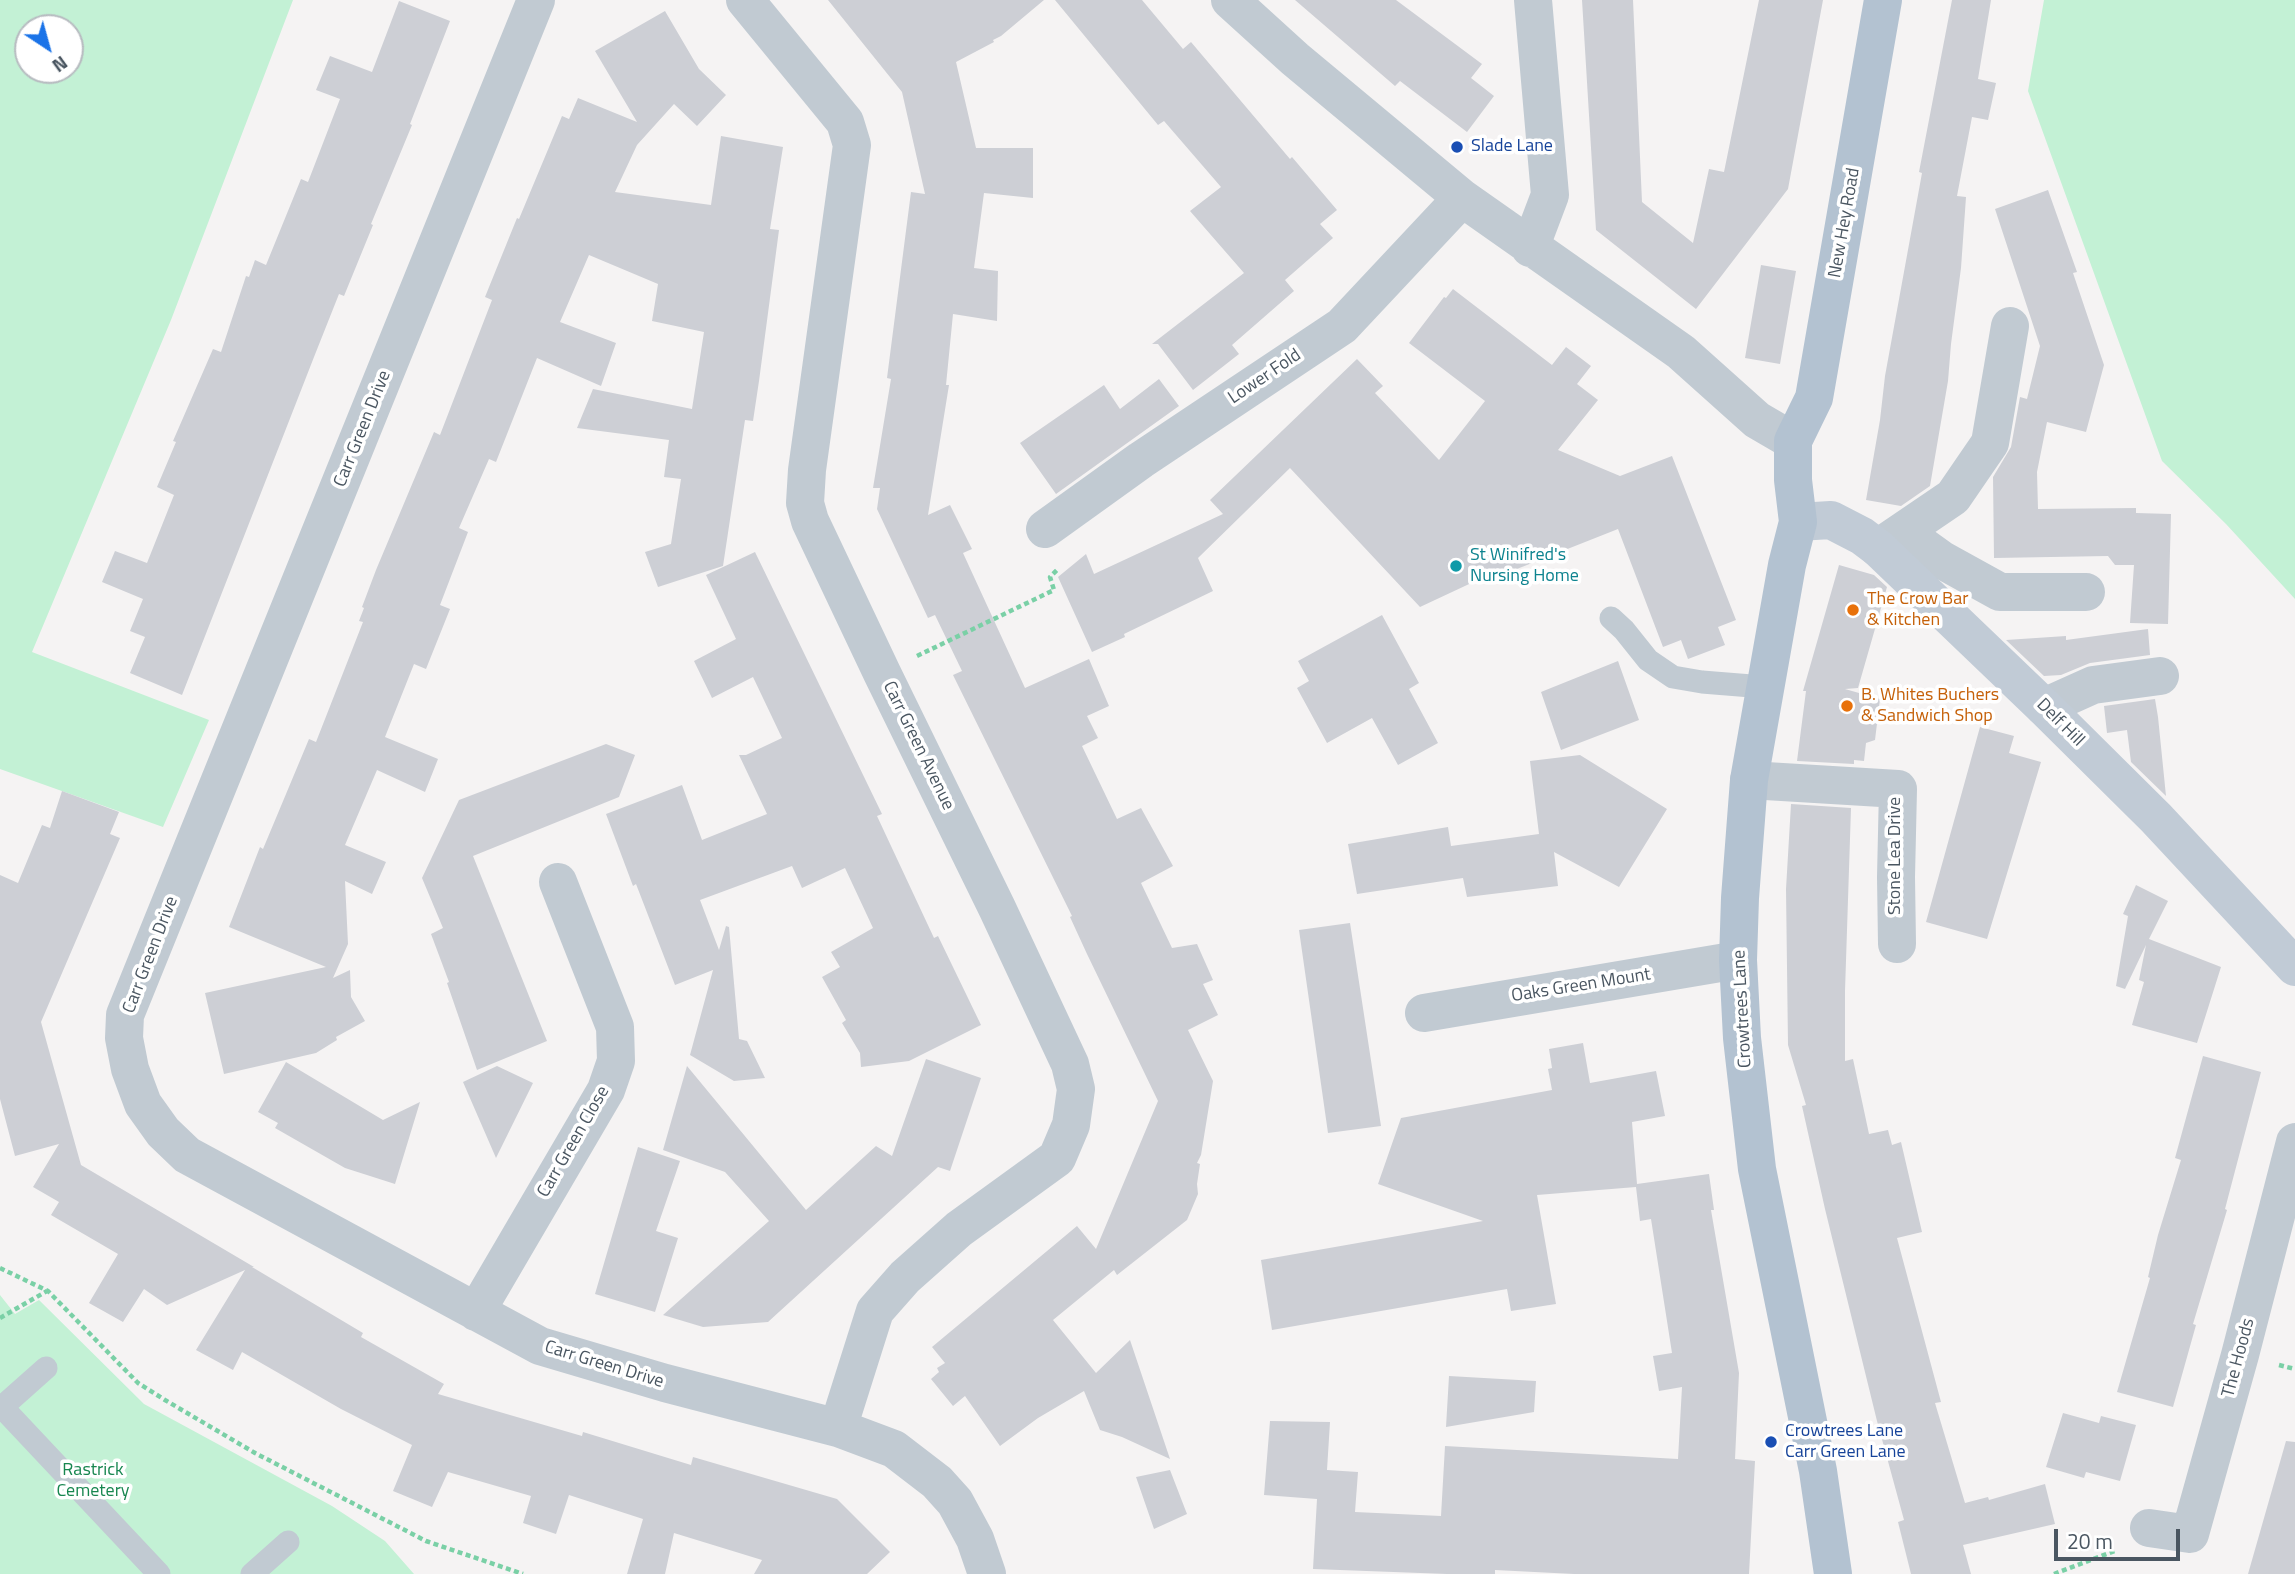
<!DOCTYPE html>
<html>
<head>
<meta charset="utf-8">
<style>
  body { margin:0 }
  #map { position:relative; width:2295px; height:1574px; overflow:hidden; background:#f5f3f3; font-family:"Titillium Web",sans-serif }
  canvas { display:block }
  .north { position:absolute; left:14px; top:14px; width:70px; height:70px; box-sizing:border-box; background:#fff; border:2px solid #b7bbc0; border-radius:50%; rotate:144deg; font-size:19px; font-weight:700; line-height:28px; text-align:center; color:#4a5661 }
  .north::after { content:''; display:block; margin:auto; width:24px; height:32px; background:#1a73e8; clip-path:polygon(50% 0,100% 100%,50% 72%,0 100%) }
  .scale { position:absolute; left:2054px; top:1529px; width:126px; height:32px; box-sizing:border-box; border:4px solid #4a5661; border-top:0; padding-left:9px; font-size:21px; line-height:24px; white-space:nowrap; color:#4a5661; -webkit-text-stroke:5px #fff; paint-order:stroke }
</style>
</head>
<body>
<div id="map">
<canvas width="2295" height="1574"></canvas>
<div class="north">N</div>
<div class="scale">20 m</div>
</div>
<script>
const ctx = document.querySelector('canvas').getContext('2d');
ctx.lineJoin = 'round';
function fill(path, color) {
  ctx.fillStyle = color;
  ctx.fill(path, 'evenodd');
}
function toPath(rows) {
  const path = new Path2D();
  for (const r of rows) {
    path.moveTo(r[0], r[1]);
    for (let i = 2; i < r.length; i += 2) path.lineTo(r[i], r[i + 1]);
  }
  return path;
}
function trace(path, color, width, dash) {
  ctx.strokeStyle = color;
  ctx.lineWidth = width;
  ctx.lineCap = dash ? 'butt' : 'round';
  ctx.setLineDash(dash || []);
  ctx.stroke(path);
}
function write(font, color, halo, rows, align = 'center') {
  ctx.font = font + ' "Titillium Web",sans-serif';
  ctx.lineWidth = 7;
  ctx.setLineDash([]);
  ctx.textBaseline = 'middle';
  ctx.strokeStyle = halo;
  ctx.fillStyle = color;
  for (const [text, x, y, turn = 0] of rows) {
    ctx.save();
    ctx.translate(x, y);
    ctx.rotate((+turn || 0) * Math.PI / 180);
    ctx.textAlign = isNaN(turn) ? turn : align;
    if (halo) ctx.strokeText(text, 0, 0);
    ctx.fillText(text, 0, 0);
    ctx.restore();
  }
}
const green = toPath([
  [0,0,293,0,171,320,32,652,209,720,163,827,0,769],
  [28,28,70,28,70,70,28,70],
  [2044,0,2295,0,2295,599,2226,524,2162,461,2028,91],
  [0,1295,15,1314,39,1300,144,1404,332,1506,385,1541,414,1574,0,1574]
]);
const building = toPath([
  [828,0,1044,0,1001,36,993,40,994,42,956,62,976,148,1033,148,1033,198,984,193,974,268,998,271,997,321,953,314,946,385,949,385,928,515,950,505,972,549,963,553,1025,688,1089,659,1109,706,1087,716,1098,738,1082,746,1117,819,1141,808,1173,866,1141,883,1172,948,1197,944,1213,980,1203,984,1218,1015,1188,1030,1213,1081,1201,1155,1197,1163,1200,1164,1197,1184,1198,1194,1187,1220,1117,1275,1114,1270,1053,1320,1096,1373,1130,1340,1170,1459,1122,1437,1100,1430,1084,1391,1038,1418,1000,1446,965,1396,953,1406,931,1379,939,1372,937,1368,945,1363,932,1347,1077,1226,1096,1249,1158,1101,1087,954,1070,917,1072,916,953,675,962,671,935,615,928,618,877,509,880,488,873,488,891,379,887,378,911,192,925,194,902,92],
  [1055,0,1142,0,1183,49,1191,42,1290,159,1292,157,1337,210,1320,224,1333,238,1285,280,1294,291,1232,345,1239,354,1193,390,1158,344,1152,344,1244,273,1190,211,1221,187,1164,121,1158,125],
  [1295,0,1396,0,1482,64,1471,78,1494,96,1467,132,1400,81,1395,86],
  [1582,0,1633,0,1642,202,1693,243,1709,169,1724,172,1759,0,1823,0,1788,189,1696,309,1596,230],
  [1952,0,1991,0,1978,79,1996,83,1988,120,1972,117,1957,196,1966,197,1961,268,1951,344,1948,381,1930,486,1901,506,1866,500,1880,420,1885,376,1922,173,1919,172],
  [399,1,450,21,410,124,412,125,371,224,373,225,344,296,339,294,314,357,182,695,130,673,145,637,130,631,143,599,102,582,115,551,147,563,174,495,157,487,176,442,173,441,213,349,221,352,246,276,249,277,255,260,266,265,301,179,308,182,340,99,316,90,330,56,372,72],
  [665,11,699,69,726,95,697,126,674,104,637,145,615,192,711,205,721,136,783,147,770,229,779,230,759,381,753,421,745,420,723,566,658,587,645,552,671,544,681,479,664,477,669,440,577,428,593,389,692,409,704,332,652,321,658,284,589,255,560,322,616,343,601,386,537,358,496,462,489,459,459,528,468,532,440,605,450,609,426,669,414,664,385,737,438,759,425,792,377,770,345,845,386,862,372,894,345,881,348,944,333,978,350,970,351,997,365,1021,336,1037,337,1040,316,1053,224,1074,205,993,326,967,229,927,260,847,263,849,309,739,316,742,363,622,359,621,364,608,362,607,376,570,434,432,440,435,492,300,485,297,517,218,519,219,562,116,569,119,578,98,637,122,595,51],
  [2048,190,2077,272,2073,273,2104,365,2086,432,2047,422,2037,472,2038,509,2136,508,2136,513,2171,514,2168,624,2130,623,2134,565,2115,565,2108,556,1994,558,1993,477,2011,447,2020,397,2027,399,2040,346,1995,209],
  [1761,265,1796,271,1780,364,1745,358],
  [1453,289,1552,365,1566,347,1591,366,1577,384,1598,400,1558,450,1620,476,1672,456,1736,620,1718,627,1725,645,1688,659,1681,640,1663,647,1618,529,1484,582,1482,578,1420,607,1290,468,1198,558,1213,591,1124,634,1125,637,1092,652,1058,577,1086,554,1094,574,1223,514,1210,500,1357,359,1383,386,1375,393,1439,460,1485,401,1409,343,1444,297,1446,298],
  [1159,379,1179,406,1056,494,1020,443,1104,385,1120,409],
  [755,552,882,814,877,816,934,938,938,936,981,1025,909,1061,861,1067,860,1053,842,1023,846,1020,822,977,840,967,831,952,873,928,845,868,802,888,792,866,700,900,719,950,726,926,729,927,739,1039,747,1041,765,1078,734,1081,690,1055,713,970,675,985,636,884,633,886,606,814,682,785,702,840,767,814,739,755,746,755,782,738,753,677,712,698,694,661,736,639,706,575],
  [1839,565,1874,575,1887,587,1858,688,1845,689,1880,699,1875,740,1866,743,1864,761,1854,760,1854,764,1797,761,1806,691,1803,691],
  [1382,615,1419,683,1409,689,1438,743,1398,765,1372,718,1327,743,1297,688,1309,681,1298,661],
  [2148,629,2150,655,2090,663,2061,675,2044,676,2006,640,2066,636,2066,640],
  [1618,661,1639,720,1561,750,1541,692],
  [2155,699,2158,717,2166,796,2131,762,2127,730,2107,733,2104,706],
  [1980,727,2014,736,2009,753,2041,762,1987,939,1926,922],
  [606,744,635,755,619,797,473,856,547,1041,477,1070,447,983,449,982,431,934,443,928,422,878,459,800],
  [1580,755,1667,809,1619,887,1554,852,1558,886,1467,897,1463,878,1357,894,1348,844,1448,827,1451,846,1539,834,1530,761],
  [62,791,119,812,110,834,120,838,41,1022,81,1165,254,1267,252,1267,363,1333,361,1337,444,1384,438,1394,582,1436,583,1432,691,1465,693,1457,837,1499,890,1552,867,1574,754,1574,762,1560,674,1533,665,1574,627,1574,643,1519,569,1495,556,1534,523,1523,531,1496,448,1472,432,1507,393,1491,412,1445,341,1409,242,1352,233,1370,196,1350,245,1270,167,1305,144,1289,123,1322,89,1303,118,1254,51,1215,59,1202,33,1187,59,1144,15,1156,0,1099,0,875,18,883,42,825,50,828],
  [1791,804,1851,808,1845,991,1845,1061,1853,1059,1869,1134,1888,1130,1892,1145,1901,1142,1922,1232,1897,1238,1941,1402,1935,1403,1965,1503,1988,1497,1989,1500,2045,1484,2055,1524,1963,1545,1971,1574,1911,1574,1898,1522,1904,1520,1877,1421,1825,1209,1802,1106,1806,1105,1788,1045,1786,889],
  [2136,885,2168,901,2149,939,2221,967,2197,1043,2132,1025,2144,982,2139,980,2146,945,2125,989,2116,986,2128,916,2123,914],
  [1350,923,1381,1126,1328,1133,1299,930],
  [1583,1043,1590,1083,1656,1071,1665,1116,1632,1122,1637,1184,1709,1174,1714,1210,1711,1210,1739,1373,1735,1459,1755,1461,1749,1574,1574,1574,1495,1570,1495,1574,1447,1574,1313,1569,1317,1499,1264,1495,1270,1421,1330,1422,1327,1470,1358,1472,1355,1512,1441,1516,1445,1446,1678,1459,1682,1387,1659,1391,1653,1356,1672,1353,1651,1219,1640,1221,1636,1187,1537,1195,1556,1304,1511,1311,1507,1289,1272,1330,1261,1260,1483,1221,1378,1184,1401,1118,1552,1090,1548,1069,1552,1068,1549,1049],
  [2203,1056,2261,1072,2225,1209,2227,1210,2193,1324,2196,1325,2173,1407,2117,1392,2150,1278,2148,1277,2158,1235,2181,1160,2175,1158],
  [926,1059,981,1078,950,1171,938,1167,768,1322,703,1327,663,1315,769,1221,725,1172,663,1150,687,1066,806,1210,876,1146,892,1156],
  [286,1062,383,1120,420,1102,395,1184,345,1168,275,1128,278,1123,258,1112],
  [497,1066,533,1083,496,1158,463,1082],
  [638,1147,680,1161,656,1231,678,1238,655,1312,595,1294],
  [1449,1376,1536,1381,1534,1412,1446,1427],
  [2063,1413,2099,1423,2101,1416,2136,1425,2120,1481,2086,1472,2084,1478,2046,1467],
  [2286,1441,2295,1442,2295,1574,2248,1574],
  [1170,1470,1187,1514,1154,1529,1136,1477]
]);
const path = toPath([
  [917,656,1054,590,1050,577,1058,569],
  [0,1268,48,1291,138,1383,165,1400,255,1453,426,1541,523,1574],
  [0,1318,47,1291],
  [2279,1365,2295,1369],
  [2054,1574,2117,1550]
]);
const lane = toPath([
  [1611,618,1624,630,1648,660,1673,677,1702,682,1764,687],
  [2,1407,159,1574],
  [0,1409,46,1368],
  [252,1574,288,1542]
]);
const street = toPath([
  [536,0,125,1015,124,1038,130,1069,143,1104,163,1132,187,1155,540,1346,665,1383,838,1428,894,1449,937,1482,955,1502,975,1539,987,1574],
  [745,0,845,122,852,145,807,470,805,503,810,521,882,673,997,908,1070,1064,1076,1089,1071,1125,1057,1158,959,1229,905,1277,875,1311,838,1428],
  [1230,0,1295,59,1462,198,1681,352,1757,420,1793,441],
  [1530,248,1550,195,1533,0],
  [1045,529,1141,460,1342,326,1462,198],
  [1903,532,1942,560,2000,592,2086,592],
  [1878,548,1953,497,1990,443,2010,326],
  [2044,707,2093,685,2160,676],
  [1749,780,1898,789,1896,877,1897,944],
  [1424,1013,1738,960],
  [476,1312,606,1090,616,1061,615,1027,558,882],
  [2149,1528,2190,1534,2240,1355,2295,1142]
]);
const secondary = toPath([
  [1798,522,1831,520,1862,536,1878,548,2044,707,2156,818,2295,967]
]);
const primary = toPath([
  [1833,1574,1818,1471,1757,1169,1742,1038,1738,960,1740,898,1749,780,1787,565,1798,522,1793,480,1793,441,1814,398,1883,0]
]);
const markers = [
  [1457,147,7,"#1a4fb4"],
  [1456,566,7,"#0f9aa8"],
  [1853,610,7,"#e8710a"],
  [1847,706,7,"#e8710a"],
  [1771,1442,7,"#1a4fb4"]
];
const transitNames = [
  ["Slade Lane",1471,147],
  ["Crowtrees Lane",1785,1432],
  ["Carr Green Lane",1785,1453]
];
const streetNames = [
  ["New Hey Road",1845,223,-80],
  ["Lower Fold",1265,377,-34],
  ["Carr Green Drive",363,429,-68],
  ["Delf Hill",2060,723,45],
  ["Carr Green Avenue",918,746,64],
  ["Stone Lea Drive",1896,856,-90],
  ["Carr Green Drive",151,955,-69],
  ["Oaks Green Mount",1581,986,-9],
  ["Crowtrees Lane",1743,1009,-93],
  ["Carr Green Close",574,1142,-60],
  ["The Hoods",2239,1358,-75],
  ["Carr Green Drive",604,1365,17]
];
const cultureNames = [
  ["St Winifred's",1470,556],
  ["Nursing Home",1470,577]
];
const foodNames = [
  ["The Crow Bar",1867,600],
  ["& Kitchen",1867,621],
  ["B. Whites Buchers",1861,696],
  ["& Sandwich Shop",1861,717]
];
const parkNames = [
  ["Rastrick",93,1471],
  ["Cemetery",93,1492]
];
fill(green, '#c3f1d5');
fill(building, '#cdcfd5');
trace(path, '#7ad0a6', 4.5, [5, 3.5]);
trace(lane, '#c1cad2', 23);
trace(street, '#c1cad2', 38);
trace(secondary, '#c1cbd6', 38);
trace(primary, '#b3c2d1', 38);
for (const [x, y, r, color] of markers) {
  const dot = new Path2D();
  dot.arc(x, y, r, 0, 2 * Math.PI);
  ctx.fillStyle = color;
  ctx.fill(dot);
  trace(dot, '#fff', 2.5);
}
write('18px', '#164399', '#fff', transitNames, 'left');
write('18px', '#4a5661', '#fff', streetNames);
write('18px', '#0d838f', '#fff', cultureNames, 'left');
write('18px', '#c56008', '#fff', foodNames, 'left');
write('18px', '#17864f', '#fff', parkNames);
</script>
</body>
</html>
